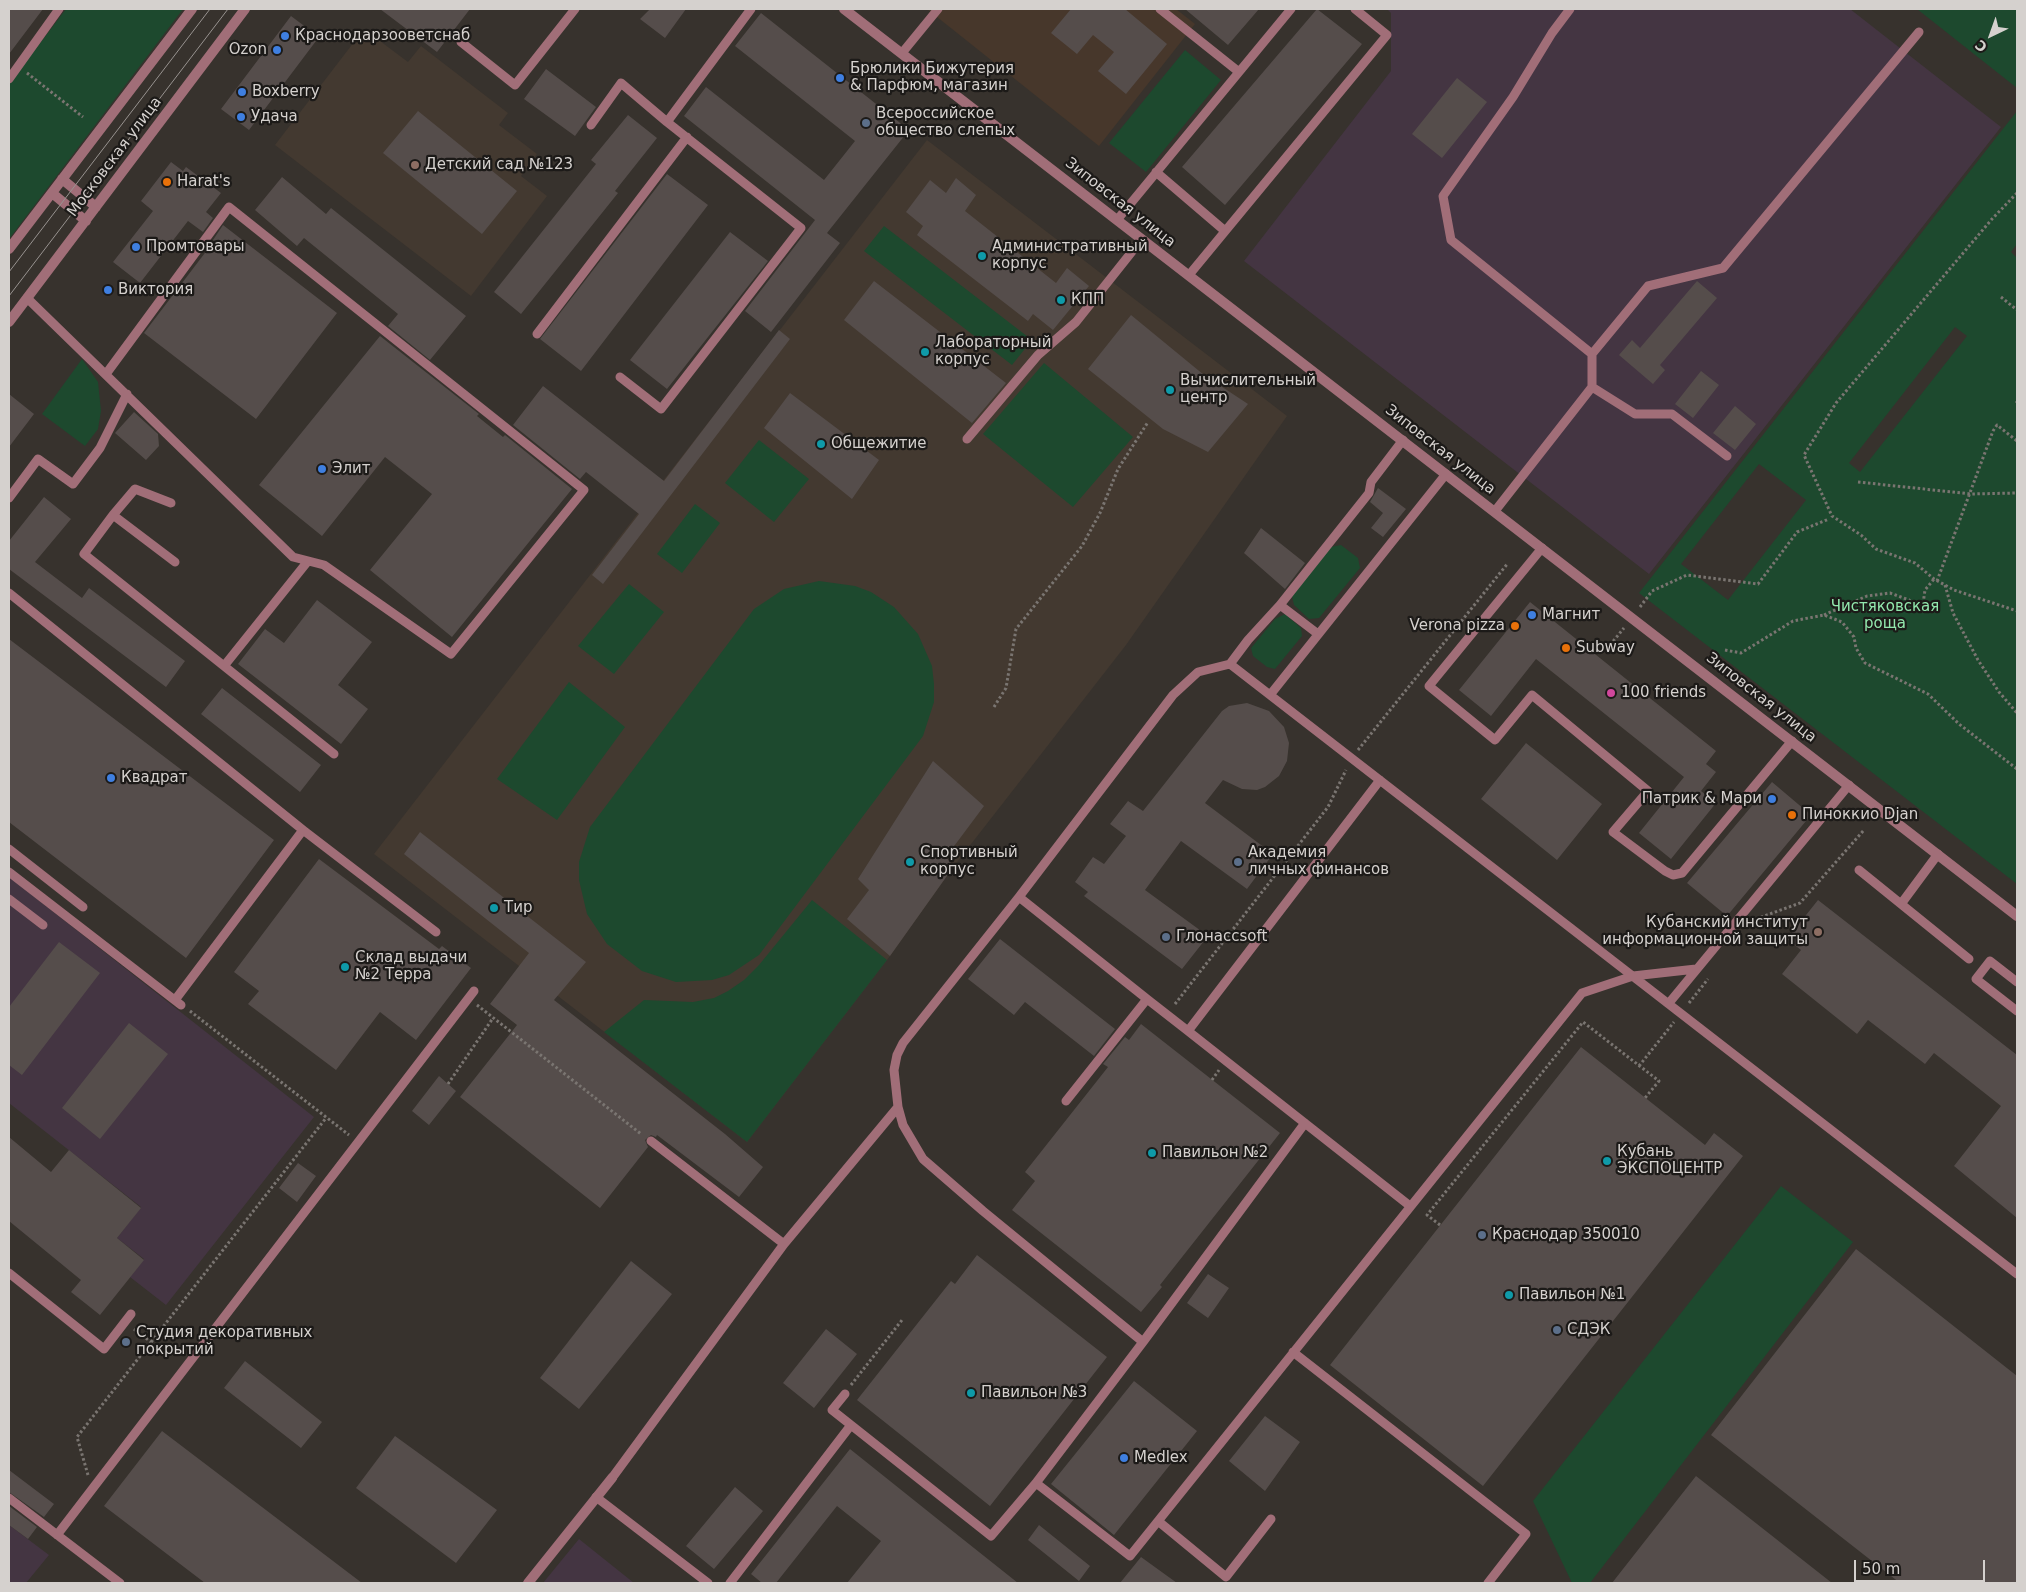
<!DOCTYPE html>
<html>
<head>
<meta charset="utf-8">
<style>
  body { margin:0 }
  #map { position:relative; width:2026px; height:1592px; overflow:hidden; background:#37322d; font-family:"DejaVu Sans",sans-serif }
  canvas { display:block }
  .frame { position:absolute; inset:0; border:10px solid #d5d1ce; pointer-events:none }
  .north { position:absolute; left:1966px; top:10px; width:50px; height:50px; -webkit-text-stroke:4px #1c1a18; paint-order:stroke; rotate:222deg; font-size:14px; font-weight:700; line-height:20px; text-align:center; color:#d5d1ce }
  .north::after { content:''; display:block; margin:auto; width:18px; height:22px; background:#d5d1ce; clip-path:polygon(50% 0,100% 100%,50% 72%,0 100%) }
  .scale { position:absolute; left:1854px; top:1560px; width:131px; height:22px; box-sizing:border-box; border:2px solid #d5d1ce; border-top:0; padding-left:6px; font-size:15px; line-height:18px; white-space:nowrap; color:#d5d1ce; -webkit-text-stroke:4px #1c1a18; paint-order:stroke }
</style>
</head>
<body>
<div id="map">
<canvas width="2026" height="1592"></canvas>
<div class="frame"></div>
<div class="north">С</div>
<div class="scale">50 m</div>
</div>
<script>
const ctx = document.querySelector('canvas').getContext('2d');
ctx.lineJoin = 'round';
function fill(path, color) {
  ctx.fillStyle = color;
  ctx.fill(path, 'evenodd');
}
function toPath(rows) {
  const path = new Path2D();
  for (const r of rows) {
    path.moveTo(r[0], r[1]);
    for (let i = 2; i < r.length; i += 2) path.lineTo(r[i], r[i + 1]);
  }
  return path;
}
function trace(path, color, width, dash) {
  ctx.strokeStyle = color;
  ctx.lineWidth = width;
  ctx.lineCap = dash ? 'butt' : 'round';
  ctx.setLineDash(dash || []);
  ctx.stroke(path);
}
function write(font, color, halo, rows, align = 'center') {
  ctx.font = font + ' "DejaVu Sans",sans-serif';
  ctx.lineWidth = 4.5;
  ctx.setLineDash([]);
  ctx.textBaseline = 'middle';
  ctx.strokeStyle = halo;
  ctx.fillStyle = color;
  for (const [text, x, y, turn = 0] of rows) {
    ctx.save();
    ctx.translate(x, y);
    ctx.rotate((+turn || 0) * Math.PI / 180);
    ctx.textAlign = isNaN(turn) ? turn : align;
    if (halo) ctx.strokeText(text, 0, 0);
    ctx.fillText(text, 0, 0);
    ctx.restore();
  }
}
const built = toPath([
  [364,29,408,62,421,46,508,113,499,125,537,154,521,176,547,196,471,296,275,145],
  [927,140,1287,416,1126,645,954,866,890,956,747,1142,374,854]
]);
const industrial = toPath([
  [1387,9,1850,9,2001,127,1649,574,1244,261,1391,71,1391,13],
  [9,877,314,1117,166,1305,130,1277,144,1259,117,1238,141,1207,9,1103],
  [9,1525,49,1555,26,1583,9,1583],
  [579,1539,634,1583,543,1583]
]);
const medical = toPath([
  [927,9,1176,9,1195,24,1099,146]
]);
const green = toPath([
  [66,9,183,9,9,239,9,84],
  [1917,9,2017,9,2017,88],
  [1185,50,1221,80,1146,172,1109,143],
  [2017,111,2017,244,2011,252,2017,258,2017,884,1639,593],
  [1955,327,1967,336,1860,472,1849,463],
  [1759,464,1806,500,1728,600,1681,564],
  [884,226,1032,340,1012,365,864,251],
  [82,359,98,382,101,411,98,429,85,446,42,414],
  [1044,363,1133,437,1073,507,983,434],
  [759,440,809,479,774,522,725,483],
  [695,504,720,523,682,573,657,554],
  [1341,545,1358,558,1360,568,1319,618,1309,619,1294,605,1292,596,1331,547],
  [819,581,855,586,871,592,894,607,918,634,932,666,934,684,934,702,923,736,759,955,729,975,712,980,676,982,642,971,607,944,587,914,579,880,579,862,590,827,754,609,784,589],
  [629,584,664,612,614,674,578,646],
  [1285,614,1301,628,1302,636,1275,669,1267,667,1253,656,1251,648,1275,619],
  [569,682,625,727,557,820,497,779],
  [812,900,887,960,747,1142,604,1032,644,1000,693,1002,714,998,728,991,744,980,759,965],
  [1781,1186,1853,1242,1590,1583,1572,1583,1533,1501]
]);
const building = toPath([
  [9,9,43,9,9,54],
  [380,9,470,9,437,52],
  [650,9,686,9,665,38,640,19],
  [1071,9,1125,9,1167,44,1126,94,1098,71,1114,52,1093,35,1077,54,1051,33],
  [1185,9,1259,9,1228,45],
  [1317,9,1362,44,1225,205,1182,167],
  [761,13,909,130,827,233,840,243,771,332,745,311,815,220,684,116,706,87,824,180,855,141,735,46],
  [291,16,319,37,249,130,221,109],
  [546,69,596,107,575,136,524,99],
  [1457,78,1487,102,1442,158,1412,134],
  [418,111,517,191,482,234,383,153],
  [628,115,657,138,615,191,618,193,521,314,494,292,596,164,591,160],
  [171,162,183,171,186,167,221,193,206,212,213,218,203,232,188,221,140,283,113,262,153,211,141,201],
  [667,174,708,205,581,371,540,339],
  [282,177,326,214,331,208,466,316,430,360,388,326,398,314,304,238,297,246,255,210],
  [956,178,976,195,965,211,1056,283,1067,268,1089,286,1053,330,1033,314,1028,321,917,235,923,226,906,212,930,180,946,193],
  [223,225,337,313,256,419,144,333,214,241,213,240],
  [730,232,768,261,667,389,630,360],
  [874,281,1006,383,972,423,844,320],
  [1697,281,1717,298,1660,365,1665,370,1653,384,1619,355,1632,340,1640,348],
  [1131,315,1204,375,1248,404,1208,452,1163,429,1088,369],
  [779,330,790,339,603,584,592,575,639,514,586,472,580,479,513,425,543,386,664,481],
  [380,336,479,414,477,416,503,437,505,435,572,489,452,637,370,570,432,494,385,457,322,536,259,485],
  [1701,371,1719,385,1693,418,1675,404],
  [790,393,879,460,852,499,764,428],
  [9,394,34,414,9,447],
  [1735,406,1756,424,1735,450,1713,433],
  [134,412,158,434,159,446,146,460,115,433],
  [1378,488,1406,509,1383,537,1371,528,1383,513,1370,502],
  [44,497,71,519,35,562,82,598,89,588,185,661,166,687,9,569,9,541],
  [1261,528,1305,563,1285,589,1244,553],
  [317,600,372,642,338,685,368,709,341,744,238,664,265,629,284,643],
  [1530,602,1716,751,1706,764,1716,772,1701,791,1716,803,1671,859,1639,833,1684,777,1536,659,1491,716,1459,690],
  [9,639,274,840,186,958,9,822],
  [222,688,321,765,300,792,201,714],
  [1247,703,1269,711,1284,727,1289,743,1287,761,1279,776,1265,787,1257,790,1242,789,1223,780,1205,803,1273,854,1247,889,1181,841,1145,890,1208,936,1182,969,1084,896,1088,892,1075,882,1093,857,1104,864,1126,836,1110,824,1128,801,1143,811,1222,711,1229,706],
  [1526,743,1602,804,1557,860,1481,799],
  [933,761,984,806,946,857,954,866,890,956,847,919,869,890,858,879],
  [1772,782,1811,815,1727,916,1687,883],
  [420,832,586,962,554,1000,725,1134,763,1167,739,1197,657,1135,656,1137,651,1135,645,1140,648,1147,600,1208,460,1097,517,1025,490,1004,529,953,404,854],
  [319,859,439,949,442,946,471,968,416,1040,380,1012,336,1070,248,1004,259,991,234,972],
  [1818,900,2017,1055,2017,1218,1954,1166,2001,1106,1934,1053,1925,1064,1868,1020,1857,1034,1782,974,1801,950,1787,939],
  [1000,939,1115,1029,1094,1056,1025,1002,1014,1015,968,979],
  [59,942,100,973,22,1075,9,1065,9,1007],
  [129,1023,168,1054,100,1139,62,1108],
  [1141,1024,1280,1133,1160,1285,1162,1287,1141,1312,1012,1210,1035,1181,1025,1172,1108,1067,1103,1064,1125,1037,1129,1040],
  [1581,1047,1705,1145,1714,1133,1743,1156,1483,1486,1330,1365],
  [439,1076,456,1091,429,1125,412,1111],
  [9,1137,51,1172,69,1150,141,1208,117,1238,144,1260,100,1315,71,1292,81,1280,9,1221],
  [298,1163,316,1176,297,1202,279,1188],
  [1856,1249,2017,1376,2017,1583,1900,1583,1711,1435],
  [977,1255,1107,1357,990,1506,857,1400,951,1281,955,1284],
  [631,1261,672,1294,579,1409,540,1378],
  [1208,1274,1229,1288,1208,1318,1187,1303],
  [826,1329,857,1354,814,1408,783,1383],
  [245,1361,322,1422,301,1448,224,1388],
  [1134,1381,1197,1431,1114,1535,1051,1484],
  [1265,1416,1300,1442,1265,1491,1229,1461],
  [162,1431,362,1583,205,1583,104,1506],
  [395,1436,497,1510,456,1563,356,1488],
  [850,1449,940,1521,1018,1583,847,1583,881,1541,837,1506,776,1583,762,1583,751,1574],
  [9,1470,54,1504,44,1517,9,1492],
  [1696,1476,1832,1583,1612,1583],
  [735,1487,763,1511,714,1569,686,1546],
  [9,1506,37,1527,28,1539,9,1525],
  [1039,1525,1090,1566,1079,1581,1028,1540],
  [1141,1557,1177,1583,1120,1583]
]);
const path = toPath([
  [27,73,83,117],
  [2017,193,1992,219,1836,403,1804,455,1832,516,1861,535,1876,549,1915,563,1934,579,1954,590,2017,611],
  [2001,297,2017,310],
  [2016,401,2017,402],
  [1858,482,1971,494,2017,493],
  [1937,581,1993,431,1997,425,2017,441],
  [1945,585,1953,613,1978,660,1999,692,2017,713],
  [1640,607,1652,591,1687,575,1758,584,1797,532,1829,519],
  [1824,615,1867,596,1890,593,1909,600,1922,611,1925,590,1934,579],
  [1610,645,1624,628],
  [1725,650,1741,653,1793,621,1824,615,1842,622,1854,637,1856,648,1865,663,1928,694,1959,724,2017,769],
  [994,707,1006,688,1016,629,1082,546,1100,513,1118,469,1148,422],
  [1358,750,1508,563],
  [1756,919,1800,903,1864,830],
  [1689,1003,1708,979],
  [1175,1004,1328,807,1346,770],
  [477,1005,641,1134],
  [190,1011,349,1135],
  [1639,1066,1674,1022],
  [1212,1080,1219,1070],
  [448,1084,493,1018],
  [1440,1225,1427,1215,1583,1022,1659,1081,1645,1098],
  [134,1329,151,1342],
  [851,1385,902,1320],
  [88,1475,77,1437,326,1118]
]);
const service = toPath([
  [1160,9,1239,72],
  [461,42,515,85,575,9],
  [902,53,938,9],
  [9,79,59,9],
  [591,125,621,83,667,122],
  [1156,172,1225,231],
  [1117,220,1291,9],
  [1189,275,1387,35,1355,9],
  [27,298,293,557,324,565,451,654,584,490,229,207,106,374],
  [537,334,687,137],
  [1592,354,1648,286,1723,268,1919,32],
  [620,377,661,409,801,228,667,122,751,9],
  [1592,387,1635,414,1672,414,1727,456],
  [967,439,1038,355,1076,322,1142,239],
  [9,498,38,459,73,484,100,448,127,394],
  [1495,511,1592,387,1592,354,1451,240,1443,196,1513,97,1552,33,1570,9],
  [113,515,135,489,171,503],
  [1542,548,1429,686,1495,740,1532,695,1648,791,1613,832,1665,871,1673,875,1682,873,1792,741],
  [175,562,113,515,84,554,334,754],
  [9,593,303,830,175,1000],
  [1280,605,1318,634],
  [1230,664,2017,1274],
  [224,666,308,561],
  [1270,695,1446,474],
  [303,830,436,932],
  [9,849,83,907],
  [1859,870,1969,959],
  [9,872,181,1005],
  [1019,897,1147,999],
  [9,899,43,925],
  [1901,904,1938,854],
  [2017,982,1990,961,1976,979,2017,1011],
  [1669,1003,1849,785],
  [1188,1031,1410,1206],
  [1066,1101,1147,999,1188,1031,1380,780],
  [651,1141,784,1244],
  [9,1273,104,1349,131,1314],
  [1143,1342,1305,1123],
  [1293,1352,1526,1534,1488,1583],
  [845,1394,832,1410,991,1536,1036,1483,1130,1556,1582,993,1633,976,1696,969],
  [612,1478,784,1244,898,1107],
  [1036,1483,1143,1342,983,1211,923,1159,903,1125,898,1107,894,1070,897,1055,903,1043,1019,897,1173,695,1198,672,1230,664,1248,640,1280,605,1369,493,1371,482,1403,440],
  [596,1497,708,1583],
  [9,1498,120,1583],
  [1158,1521,1226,1577,1271,1519],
  [57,1535,474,991],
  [730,1583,851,1425]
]);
const minor = toPath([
  [528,1583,612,1478]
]);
const tertiary = toPath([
  [844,9,2017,916],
  [62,179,96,207],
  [52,193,86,221],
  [9,249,192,9],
  [9,322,245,9]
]);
const tram = toPath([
  [9,272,210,9],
  [9,296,228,9]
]);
const markers = [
  [285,36,5,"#3f7fe0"],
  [277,50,5,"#3f7fe0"],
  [840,78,5,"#3f7fe0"],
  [242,92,5,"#3f7fe0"],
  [241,117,5,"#3f7fe0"],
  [866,123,5,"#5c6f8a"],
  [415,165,5,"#8d6e63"],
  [167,182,5,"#e8710a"],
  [136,247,5,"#3f7fe0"],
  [982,256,5,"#0f9aa8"],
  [108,290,5,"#3f7fe0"],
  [1061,300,5,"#0f9aa8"],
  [925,352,5,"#0f9aa8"],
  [1170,390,5,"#0f9aa8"],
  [821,444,5,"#0f9aa8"],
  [322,469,5,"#3f7fe0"],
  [1532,615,5,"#3f7fe0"],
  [1515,626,5,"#e8710a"],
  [1566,648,5,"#e8710a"],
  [1611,693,5,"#d1479c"],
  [111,778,5,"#3f7fe0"],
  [1772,799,5,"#3f7fe0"],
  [1792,815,5,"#e8710a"],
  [910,862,5,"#0f9aa8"],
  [1238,862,5,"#5c6f8a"],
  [494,908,5,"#0f9aa8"],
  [1818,932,5,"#8d6e63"],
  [1166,937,5,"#5c6f8a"],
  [345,967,5,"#0f9aa8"],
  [1152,1153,5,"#0f9aa8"],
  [1607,1161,5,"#0f9aa8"],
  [1482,1235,5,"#5c6f8a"],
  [1509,1295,5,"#0f9aa8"],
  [1557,1330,5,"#5c6f8a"],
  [126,1342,5,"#5c6f8a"],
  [971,1393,5,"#0f9aa8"],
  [1124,1458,5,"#3f7fe0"]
];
const poiNames = [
  ["Краснодарзооветснаб",295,36],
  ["Ozon",267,50,"right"],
  ["Брюлики Бижутерия",850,69],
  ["& Парфюм, магазин",850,86],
  ["Boxberry",252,92],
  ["Всероссийское",876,114],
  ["общество слепых",876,131],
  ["Удача",251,117],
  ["Детский сад №123",425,165],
  ["Harat's",177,182],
  ["Промтовары",146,247],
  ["Административный",992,247],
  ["корпус",992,264],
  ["Виктория",118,290],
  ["КПП",1071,300],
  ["Лабораторный",935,343],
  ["корпус",935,360],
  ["Вычислительный",1180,381],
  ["центр",1180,398],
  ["Общежитие",831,444],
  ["Элит",332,469],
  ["Магнит",1542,615],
  ["Verona pizza",1505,626,"right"],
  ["Subway",1576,648],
  ["100 friends",1621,693],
  ["Квадрат",121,778],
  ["Патрик & Мари",1762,799,"right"],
  ["Пиноккио Djan",1802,815],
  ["Спортивный",920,853],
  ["корпус",920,870],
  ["Академия",1248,853],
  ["личных финансов",1248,870],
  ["Тир",504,908],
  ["Кубанский институт",1808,923,"right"],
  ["информационной защиты",1808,940,"right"],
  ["Глонассsoft",1176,937],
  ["Склад выдачи",355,958],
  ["№2 Терра",355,975],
  ["Кубань",1617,1152],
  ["ЭКСПОЦЕНТР",1617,1169],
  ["Павильон №2",1162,1153],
  ["Краснодар 350010",1492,1235],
  ["Павильон №1",1519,1295],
  ["СДЭК",1567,1330],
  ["Студия декоративных",136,1333],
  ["покрытий",136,1350],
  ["Павильон №3",981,1393],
  ["Medlex",1134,1458]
];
const streetNames = [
  ["Московская улица",115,157,-53],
  ["Зиповская улица",1120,203,38],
  ["Зиповская улица",1440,450,38],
  ["Зиповская улица",1761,698,38]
];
const parkNames = [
  ["Чистяковская",1885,607],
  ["роща",1885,624]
];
fill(built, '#433930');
fill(industrial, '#443542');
fill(medical, '#47372b');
fill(green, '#1d492e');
fill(building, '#554d4b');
trace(path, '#7a7571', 3, [2.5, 2.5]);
trace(service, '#a16e78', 9);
trace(minor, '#a16e78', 10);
trace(tertiary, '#a16e78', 10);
trace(tram, '#989390', 1);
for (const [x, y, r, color] of markers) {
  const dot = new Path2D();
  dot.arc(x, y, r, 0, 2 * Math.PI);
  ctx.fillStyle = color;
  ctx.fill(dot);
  trace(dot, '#1c1a18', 2);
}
write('15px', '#d5d1ce', '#1c1a18', poiNames, 'left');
write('15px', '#d5d1ce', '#1c1a18', streetNames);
write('15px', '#92e8ad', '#1c1a18', parkNames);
</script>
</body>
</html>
